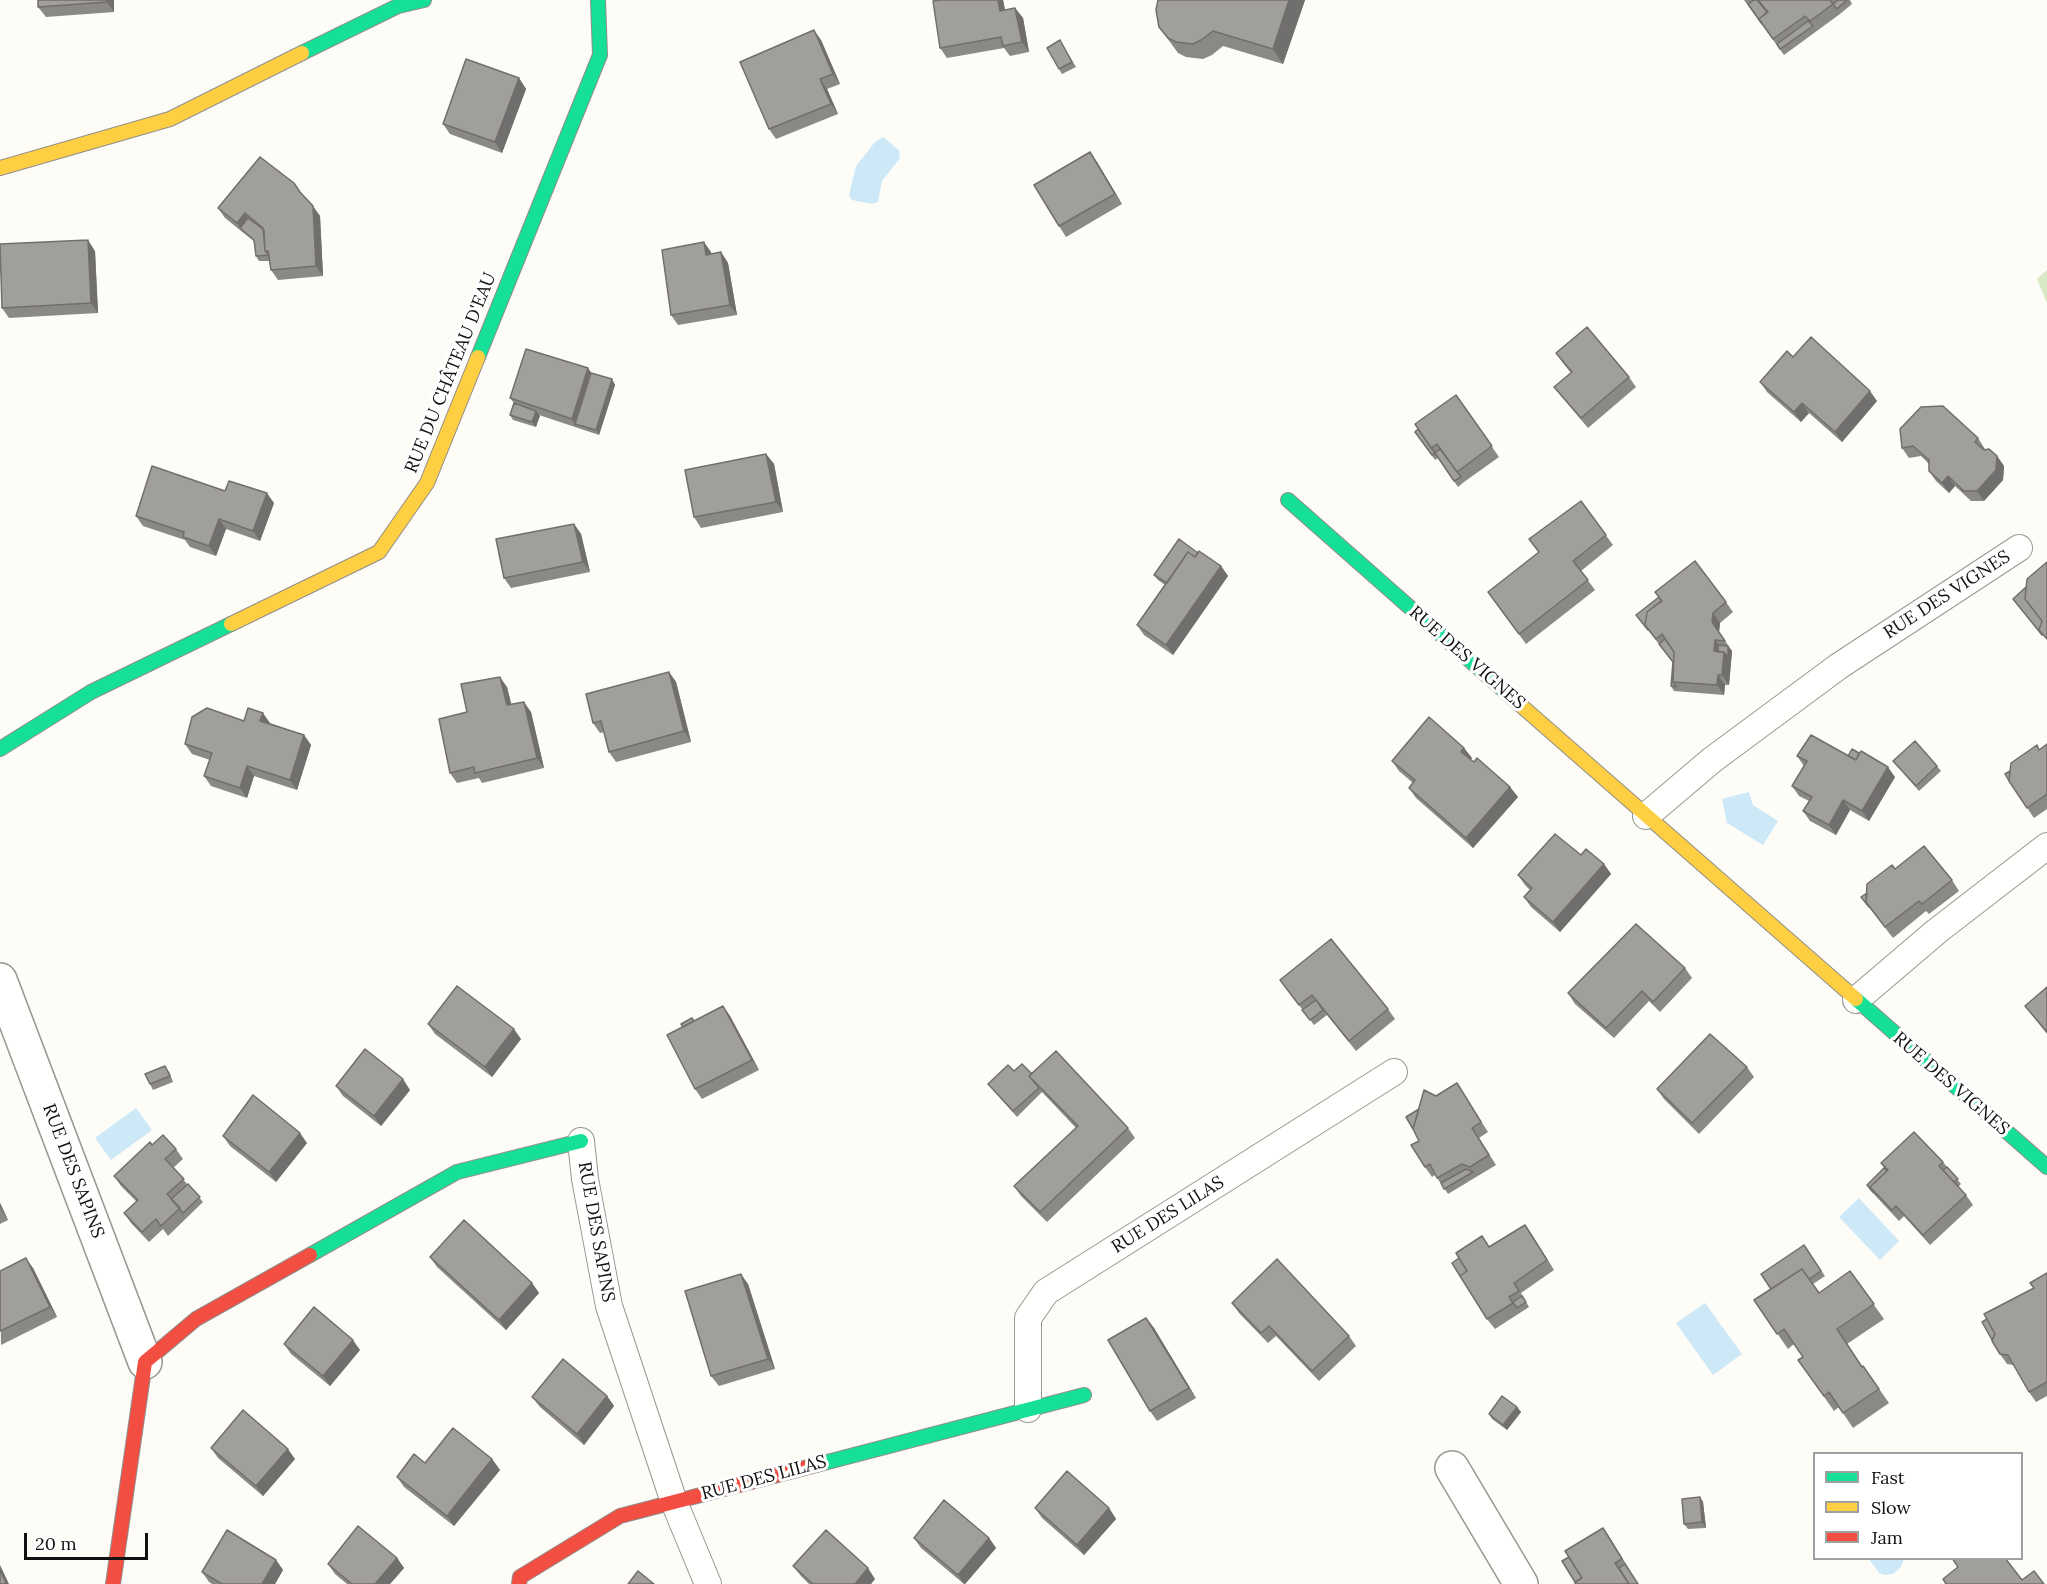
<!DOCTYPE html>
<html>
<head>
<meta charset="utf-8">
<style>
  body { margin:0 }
  #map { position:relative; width:2047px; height:1584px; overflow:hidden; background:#fdfcf7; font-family:Lora,serif }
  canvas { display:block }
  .legend { position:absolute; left:1813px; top:1452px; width:210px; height:108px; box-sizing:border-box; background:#fff; border:2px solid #a0a0a0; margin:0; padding:8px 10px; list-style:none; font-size:18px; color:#111 }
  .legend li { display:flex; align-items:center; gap:12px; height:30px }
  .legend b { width:30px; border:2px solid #a0a0a0 }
  .scale { position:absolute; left:24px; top:1533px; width:124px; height:27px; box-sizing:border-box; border:3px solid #111; border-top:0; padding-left:8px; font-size:18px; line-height:21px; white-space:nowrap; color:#111; -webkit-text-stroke:4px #fff; paint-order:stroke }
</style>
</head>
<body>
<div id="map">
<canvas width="2047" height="1584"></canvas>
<ul class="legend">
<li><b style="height:8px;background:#16e098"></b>Fast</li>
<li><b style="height:8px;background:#ffcf43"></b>Slow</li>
<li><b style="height:8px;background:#f24e42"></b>Jam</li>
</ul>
<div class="scale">20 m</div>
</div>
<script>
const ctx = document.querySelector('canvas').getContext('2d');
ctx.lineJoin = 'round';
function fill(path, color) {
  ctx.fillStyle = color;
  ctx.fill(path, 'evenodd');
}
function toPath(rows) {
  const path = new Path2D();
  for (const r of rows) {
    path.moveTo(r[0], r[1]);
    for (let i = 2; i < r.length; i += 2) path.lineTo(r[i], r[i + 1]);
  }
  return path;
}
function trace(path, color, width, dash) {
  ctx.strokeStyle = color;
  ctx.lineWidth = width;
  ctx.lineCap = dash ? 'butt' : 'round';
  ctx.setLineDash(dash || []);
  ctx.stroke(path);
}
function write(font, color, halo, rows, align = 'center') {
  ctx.font = font + ' Lora,serif';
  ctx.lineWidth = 6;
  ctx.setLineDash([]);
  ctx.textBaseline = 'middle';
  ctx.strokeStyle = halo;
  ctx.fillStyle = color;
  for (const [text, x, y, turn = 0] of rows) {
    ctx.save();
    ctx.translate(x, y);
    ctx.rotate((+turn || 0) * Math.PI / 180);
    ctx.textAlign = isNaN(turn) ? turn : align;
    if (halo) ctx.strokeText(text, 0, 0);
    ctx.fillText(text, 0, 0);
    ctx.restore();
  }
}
const forest = toPath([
  [2047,270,2047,303,2037,279]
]);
const water = toPath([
  [883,137,899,150,900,158,882,181,878,202,872,204,852,200,849,195,856,166,875,142],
  [1749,792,1753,805,1778,821,1763,845,1727,823,1722,799],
  [136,1108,152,1130,111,1160,95,1138],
  [1859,1198,1899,1241,1880,1260,1839,1217],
  [1705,1303,1742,1354,1713,1375,1676,1323],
  [1869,1559,1903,1559,1903,1562,1900,1568,1893,1574,1885,1575,1879,1573]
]);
const lane = toPath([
  [1646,816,1712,760,1839,666,2019,548],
  [1856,1000,1937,931,2047,846],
  [581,1141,585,1179,609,1306,674,1502,708,1584],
  [1028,1409,1028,1318,1046,1292,1394,1072]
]);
const street = toPath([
  [0,980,145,1362],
  [1452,1468,1521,1584]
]);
const fast = toPath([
  [302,53,398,6,424,0],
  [478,357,600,55,598,0],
  [1288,500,1517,702],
  [0,749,91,692,231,624],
  [1856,999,2047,1167],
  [310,1255,457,1172,581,1141],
  [816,1465,1084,1395]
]);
const slow = toPath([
  [0,168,170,119,302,53],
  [231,624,379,552,427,483,478,357],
  [1517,702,1856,999]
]);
const jam = toPath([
  [113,1584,145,1362,196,1319,310,1255],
  [519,1584,520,1577,620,1516,816,1465]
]);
const wall = toPath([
  [114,0,114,12,46,17,38,7],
  [998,0,1003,0,1005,10,1015,8,1023,18,1029,52,1010,56,1004,48,947,58,940,48],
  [1158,0,1305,0,1283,64,1223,46,1212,55,1203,59,1186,57,1178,53,1159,27],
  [1744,0,1850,0,1852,4,1840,14,1784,55],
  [821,40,840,84,827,89,838,114,776,139,769,129],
  [1063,45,1076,67,1062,74,1059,69],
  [519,78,526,89,502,153,450,134,443,124],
  [1097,162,1122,204,1066,237,1059,226],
  [303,196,320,216,323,276,278,280,271,270,270,261,259,261,256,256,255,242,225,218,218,208],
  [95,251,98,313,9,318,2,308],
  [711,252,711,254,721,252,728,263,737,315,678,325,671,315],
  [1556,353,1629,377,1636,387,1588,428,1562,397,1554,387,1571,373,1563,363],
  [1793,357,1877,401,1842,442,1809,413,1801,422,1767,392,1760,382],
  [591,373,612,379,615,385,599,435,539,415,536,427,513,420,510,415,514,403,510,398],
  [1456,395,1499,457,1464,482,1464,481,1464,482,1458,487,1438,458,1435,460,1415,432],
  [1900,429,1978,438,1985,449,1984,450,1997,456,2004,466,2003,480,1984,501,1971,501,1955,486,1949,493,1936,481,1929,471,1929,464,1921,456,1909,458,1902,448],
  [766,454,774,464,783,512,701,528,694,517],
  [225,491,274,503,260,541,226,529,216,556,190,547,185,540,143,526,136,516],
  [1581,501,1613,545,1581,571,1595,590,1526,644,1488,592,1539,553,1529,539],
  [574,524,581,534,590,572,511,588,504,578],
  [1198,553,1221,566,1228,576,1173,655,1144,635,1137,625,1165,585,1158,580,1154,575],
  [1726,602,1733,612,1720,623,1719,632,1732,651,1729,685,1725,685,1724,695,1674,691,1671,686,1673,662,1640,620],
  [669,672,676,682,691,742,616,762,609,752,604,732,600,733,593,723],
  [507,687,511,704,531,712,544,768,482,783,479,778,457,783,450,773,467,712],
  [244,721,270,723,304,735,311,745,297,790,254,776,247,798,211,786,204,776,210,760,192,754,185,744],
  [2047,744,2047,809,2034,818,2009,781,2040,749],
  [1464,748,1472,758,1470,759,1510,787,1518,797,1473,848,1416,798,1409,788,1413,783,1399,771,1392,761],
  [1797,756,1848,756,1895,777,1869,821,1850,810,1836,835,1810,821,1803,811,1809,801,1799,796,1792,786,1804,766],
  [1893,761,1937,766,1941,771,1919,791],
  [1581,855,1604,864,1611,874,1560,932,1531,907,1524,897,1530,890,1525,885,1518,875],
  [1952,880,1959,891,1929,914,1926,911,1893,938,1865,902],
  [1685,968,1692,978,1660,1012,1649,1001,1614,1038,1575,1004,1568,993],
  [1280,980,1388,1009,1395,1019,1356,1051,1320,1006,1327,1015,1314,1025],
  [2047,987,2047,1034,2025,1006],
  [723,1006,730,1016,759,1070,702,1099,695,1089,683,1027,692,1018,695,1021],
  [428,1024,521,1039,492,1077,435,1034],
  [1747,1067,1754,1077,1699,1134,1664,1099,1657,1089],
  [169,1071,173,1082,153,1090,150,1084],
  [1014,1071,1032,1074,1128,1128,1135,1138,1047,1222,1021,1196,1014,1186,1076,1128,1042,1092,1017,1117,988,1084],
  [1457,1083,1488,1132,1479,1138,1496,1165,1448,1194,1435,1175,1432,1177,1425,1167,1419,1141,1419,1109,1436,1096],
  [336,1086,410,1090,381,1126,343,1096],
  [223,1136,307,1143,276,1182,230,1146],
  [152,1145,176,1149,183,1159,173,1168,203,1202,168,1236,163,1229,149,1242,131,1223,124,1213,137,1202,121,1186,114,1176],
  [1943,1162,1961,1184,1958,1187,1966,1195,1973,1205,1930,1245,1904,1216,1899,1221,1870,1190,1867,1185,1884,1168,1881,1163],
  [0,1203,8,1220,0,1224],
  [1525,1225,1554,1270,1521,1293,1529,1307,1495,1329,1487,1319,1490,1247],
  [1804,1245,1825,1276,1813,1284,1819,1293,1850,1271,1884,1319,1847,1344,1862,1367,1863,1366,1889,1403,1853,1428,1839,1407,1834,1411,1798,1360,1803,1357,1794,1344,1788,1349,1754,1300,1771,1289],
  [430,1257,532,1283,539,1293,506,1330,437,1267],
  [33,1268,57,1317,1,1345,0,1271],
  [2047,1273,2047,1396,2036,1402,2029,1392,2013,1365,2007,1364,2000,1354,1992,1340,2034,1288],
  [748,1284,775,1369,719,1386,711,1376],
  [1232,1303,1349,1336,1356,1346,1319,1381,1276,1336,1268,1343,1239,1313],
  [1146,1318,1154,1328,1196,1398,1157,1421,1150,1411],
  [284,1344,360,1350,330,1386,291,1354],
  [607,1396,614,1406,584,1445,540,1407,532,1397],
  [1517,1407,1521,1412,1507,1430,1492,1419,1489,1414],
  [211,1448,295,1459,263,1496,218,1458],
  [492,1459,500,1470,454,1526,404,1487,397,1477],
  [1700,1497,1703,1502,1706,1528,1688,1529,1684,1524],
  [1035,1508,1109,1508,1116,1519,1084,1555,1042,1518],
  [914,1538,989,1538,996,1548,965,1584,964,1584,921,1548],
  [1610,1538,1638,1584,1575,1584],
  [397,1558,404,1568,390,1584,347,1584,335,1574,328,1564],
  [276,1560,283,1570,275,1584,212,1584,209,1582,202,1572],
  [793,1566,875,1579,871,1584,809,1584,801,1576]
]);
const shadedWall = toPath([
  [107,0,114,0,114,12,107,2],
  [998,0,1003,0,1007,21,1000,11],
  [1289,0,1305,0,1283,64,1273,49],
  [1015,8,1023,18,1029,52,1022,42],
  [814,30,821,40,840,84,833,74],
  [519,78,526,89,502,153,495,142],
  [820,79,827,89,838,114,831,104],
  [1090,152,1097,162,1122,204,1115,194],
  [313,206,320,216,323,276,316,266],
  [245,213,252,223,240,228,237,223],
  [88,240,95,251,98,313,91,303],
  [704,242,711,252,713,265,706,255],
  [721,252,728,263,737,315,730,305],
  [588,368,595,378,575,424,572,419],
  [612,379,615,385,599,435,596,430],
  [1870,391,1877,401,1842,442,1835,432],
  [1802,403,1809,413,1801,422,1794,412],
  [536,411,540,416,536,427,532,422],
  [766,454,774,464,783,512,776,502],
  [1997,456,2004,466,2003,480,1984,501,1977,491],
  [1948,476,1955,486,1949,493,1942,483],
  [267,493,274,503,260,541,253,531],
  [219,519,226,529,216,556,209,546],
  [574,524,581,534,590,572,583,562],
  [1221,566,1228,576,1173,655,1166,645],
  [1713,613,1720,623,1719,632,1712,622],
  [1715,640,1722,650,1721,657,1714,651],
  [1728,646,1732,651,1729,685,1722,675,1724,652],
  [669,672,676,682,691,742,684,731],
  [1718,675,1725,685,1724,695,1717,685],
  [500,677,507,687,514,715,507,705],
  [524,702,531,712,544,768,537,758],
  [263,713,270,723,267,731,260,721],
  [304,735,311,745,297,790,290,780],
  [1464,748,1472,758,1468,762,1461,752],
  [247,766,254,776,247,798,240,788],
  [1888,767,1895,777,1869,821,1862,811],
  [1510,787,1518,797,1473,848,1466,838],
  [1843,800,1850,810,1836,835,1829,825],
  [1604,864,1611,874,1560,932,1553,922],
  [723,1006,730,1016,759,1070,752,1060],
  [514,1029,521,1039,492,1077,485,1067],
  [403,1079,410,1090,381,1126,374,1116],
  [300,1133,307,1143,276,1182,269,1172],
  [0,1203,8,1220,0,1207],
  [1525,1225,1532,1235,1554,1270,1547,1260],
  [26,1258,33,1268,57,1317,50,1307],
  [741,1274,748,1284,775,1369,768,1359],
  [532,1283,539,1293,506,1330,499,1320],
  [1146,1318,1154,1328,1196,1398,1189,1388],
  [353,1340,360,1350,330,1386,323,1376],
  [607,1396,614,1406,584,1445,577,1434],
  [1517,1407,1521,1412,1507,1430,1503,1425],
  [288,1449,295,1459,263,1496,256,1486],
  [492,1459,500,1470,454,1526,447,1516],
  [1700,1497,1703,1502,1706,1528,1702,1522],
  [1109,1508,1116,1519,1084,1555,1077,1545],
  [1603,1528,1610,1538,1638,1584,1622,1559],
  [989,1538,996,1548,965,1584,964,1584,958,1575],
  [397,1558,404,1568,390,1584,375,1584],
  [276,1560,283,1570,275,1584,262,1584],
  [0,1565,9,1584,6,1584,0,1570],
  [868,1568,875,1579,871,1584,855,1584]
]);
const building = toPath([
  [38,0,107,0,107,2,38,7,38,0],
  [940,0,998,0,1000,11,1015,8,1022,42,1003,46,1001,37,940,48,933,1,940,0],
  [1158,0,1289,0,1273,49,1213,31,1201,40,1193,44,1176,42,1168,38,1159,27,1156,10,1158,0],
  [1754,0,1757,0,1767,12,1759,19,1762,24,1748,4,1754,0],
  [1758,0,1830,0,1833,4,1810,21,1805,16,1773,39,1759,19,1768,12,1758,0],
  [1838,0,1847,0,1837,9,1833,4,1838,0],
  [1808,21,1813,26,1780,49,1777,44,1808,21],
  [814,30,833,74,820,79,831,104,769,129,740,62,814,30],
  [1060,40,1072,62,1059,69,1047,48,1060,40],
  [466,59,519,78,495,142,443,124,466,59],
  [1090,152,1115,194,1059,226,1034,185,1090,152],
  [260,157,294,183,300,192,313,206,316,266,271,270,268,251,265,251,263,228,245,213,237,223,218,208,260,157],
  [248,218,264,230,265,251,269,255,256,256,254,240,240,228,248,218],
  [88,240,91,303,2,308,0,244,88,240],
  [704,242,706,255,721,252,730,305,671,315,662,250,704,242],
  [1587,327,1629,377,1581,418,1554,387,1572,372,1556,353,1587,327],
  [1811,337,1870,391,1835,432,1802,403,1794,412,1760,382,1787,351,1793,357,1811,337],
  [526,349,588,368,572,419,510,398,526,349],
  [591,373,612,379,596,430,575,424,591,373],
  [1456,395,1492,446,1457,472,1437,444,1431,448,1415,424,1456,395],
  [514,403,536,411,532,422,510,415,514,403],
  [1943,406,1978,438,1975,442,1984,450,1989,449,1997,456,1996,470,1977,491,1964,491,1948,476,1942,483,1929,471,1929,460,1913,446,1902,448,1900,429,1921,407,1943,406],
  [1418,429,1435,453,1440,449,1461,477,1454,481,1435,453,1432,455,1415,432,1418,429],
  [766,454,776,502,694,517,685,470,766,454],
  [152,466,225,491,229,481,267,493,253,531,219,519,209,546,183,537,184,532,136,516,152,466],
  [1581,501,1606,535,1573,561,1588,580,1519,634,1488,592,1539,552,1529,539,1581,501],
  [574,524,583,562,504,578,496,539,574,524],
  [1179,539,1198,553,1195,557,1188,552,1167,583,1154,575,1179,539],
  [1199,551,1221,566,1166,645,1137,625,1188,552,1195,557,1199,551],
  [1695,561,1726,602,1713,613,1712,622,1725,641,1715,640,1714,651,1724,652,1722,675,1718,675,1717,685,1673,682,1674,652,1662,634,1656,639,1645,625,1647,612,1662,601,1655,592,1695,561],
  [2047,562,2047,639,2039,630,2042,621,2025,599,2027,579,2047,562],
  [2026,587,2025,599,2042,621,2039,630,2042,635,2013,599,2026,587],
  [1659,597,1661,601,1647,612,1645,625,1648,630,1636,615,1659,597],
  [1665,639,1674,652,1673,682,1676,687,1671,686,1673,662,1659,644,1665,639],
  [1718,645,1728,646,1728,657,1724,652,1718,652,1718,645],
  [669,672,684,731,609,752,601,721,593,723,586,694,669,672],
  [500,677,507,705,524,702,537,758,475,773,474,767,450,773,439,719,467,712,461,684,500,677],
  [207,708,244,721,248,708,263,713,260,721,304,735,290,780,247,766,240,788,204,776,212,753,185,744,192,717,207,708],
  [1429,717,1464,748,1461,752,1474,762,1477,758,1510,787,1466,838,1409,788,1415,780,1392,761,1429,717],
  [1811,735,1856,760,1861,751,1888,767,1862,811,1843,800,1829,825,1803,811,1812,797,1792,786,1807,761,1797,756,1811,735],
  [1915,741,1937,766,1916,786,1893,761,1915,741],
  [2047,744,2047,794,2027,808,2009,781,2011,763,2037,745,2039,750,2047,744],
  [1852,749,1859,753,1856,760,1848,756,1852,749],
  [2010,771,2009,781,2005,774,2010,771],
  [1555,834,1581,855,1586,849,1604,864,1553,922,1524,897,1532,888,1518,875,1555,834],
  [1924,846,1952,880,1922,904,1919,901,1885,927,1866,902,1867,884,1892,865,1895,869,1924,846],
  [1867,893,1866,902,1869,907,1861,897,1867,893],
  [1636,924,1685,968,1653,1002,1642,991,1606,1028,1568,993,1636,924],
  [1331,939,1388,1009,1349,1041,1312,995,1299,1005,1280,980,1331,939],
  [457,986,514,1029,485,1067,428,1024,457,986],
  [2047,987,2047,1032,2025,1006,2047,987],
  [1316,1000,1323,1010,1310,1020,1302,1010,1316,1000],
  [723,1006,752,1060,695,1089,667,1035,723,1006],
  [692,1018,694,1021,683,1027,681,1024,692,1018],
  [1710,1034,1747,1067,1692,1123,1657,1089,1710,1034],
  [365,1049,403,1079,374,1116,336,1086,365,1049],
  [1056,1051,1128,1128,1040,1212,1014,1186,1078,1126,1029,1076,1056,1051],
  [1022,1064,1032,1074,1029,1076,1039,1088,1013,1111,988,1084,1008,1065,1014,1071,1022,1064],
  [165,1066,170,1076,150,1084,145,1074,165,1066],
  [1457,1083,1481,1122,1472,1128,1489,1155,1470,1167,1462,1164,1437,1178,1430,1164,1425,1167,1411,1145,1419,1141,1413,1129,1424,1090,1436,1096,1457,1083],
  [253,1095,300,1133,269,1172,223,1136,253,1095],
  [1419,1109,1413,1129,1406,1117,1419,1109],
  [1914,1132,1943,1162,1939,1166,1966,1195,1923,1235,1896,1206,1892,1210,1870,1187,1888,1170,1881,1163,1914,1132],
  [163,1135,176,1149,165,1159,184,1179,167,1194,180,1208,161,1226,156,1219,142,1232,124,1213,138,1200,114,1176,150,1142,152,1145,163,1135],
  [1947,1167,1958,1179,1954,1182,1943,1170,1947,1167],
  [1884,1168,1887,1171,1870,1187,1873,1192,1867,1185,1884,1168],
  [1466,1169,1473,1172,1444,1189,1441,1183,1466,1169],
  [188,1184,200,1197,183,1213,171,1199,188,1184],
  [464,1220,532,1283,499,1320,430,1257,464,1220],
  [1525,1225,1547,1260,1514,1283,1519,1291,1509,1297,1513,1303,1487,1319,1460,1276,1467,1271,1456,1253,1482,1236,1489,1247,1525,1225],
  [1804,1245,1821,1271,1809,1279,1802,1269,1771,1289,1761,1274,1804,1245],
  [26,1258,50,1307,0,1331,0,1271,26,1258],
  [1459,1258,1467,1271,1460,1276,1452,1263,1459,1258],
  [1277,1259,1349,1336,1312,1371,1269,1326,1261,1333,1232,1303,1277,1259],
  [1802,1269,1819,1293,1850,1271,1874,1304,1837,1329,1862,1367,1863,1366,1879,1389,1843,1413,1829,1392,1824,1396,1798,1360,1803,1357,1784,1329,1777,1334,1754,1300,1802,1269],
  [2047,1273,2047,1382,2029,1392,2008,1355,2000,1354,1992,1341,1995,1334,1984,1314,2034,1288,2030,1283,2047,1273],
  [741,1274,768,1359,711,1376,685,1291,741,1274],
  [1522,1296,1526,1302,1517,1308,1513,1302,1522,1296],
  [314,1307,353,1340,323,1376,284,1344,314,1307],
  [1146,1318,1189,1388,1150,1411,1108,1340,1146,1318],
  [1987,1319,1995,1334,1992,1340,1982,1322,1987,1319],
  [563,1359,607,1396,577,1434,532,1397,563,1359],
  [1502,1396,1517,1407,1503,1425,1489,1414,1502,1396],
  [243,1410,288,1449,256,1486,211,1448,243,1410],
  [453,1428,492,1459,447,1516,397,1477,414,1454,425,1463,453,1428],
  [1067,1471,1109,1508,1077,1545,1035,1508,1067,1471],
  [1700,1497,1702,1522,1684,1524,1682,1499,1700,1497],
  [944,1500,989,1538,958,1575,914,1538,944,1500],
  [358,1526,397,1558,375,1584,352,1584,328,1564,358,1526],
  [1603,1528,1622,1559,1615,1563,1629,1584,1575,1584,1575,1583,1582,1578,1565,1551,1603,1528],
  [227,1530,276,1560,262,1584,222,1584,202,1572,227,1530],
  [826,1530,868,1568,855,1584,813,1584,793,1566,826,1530],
  [1569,1557,1582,1578,1575,1582,1562,1561,1569,1557],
  [1952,1558,2005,1558,2022,1580,2034,1571,2044,1584,1946,1584,1943,1579,1958,1567,1952,1558],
  [1625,1564,1638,1584,1629,1584,1619,1568,1625,1564],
  [0,1570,6,1583,4,1584,0,1584,0,1570],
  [638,1571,654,1584,628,1584,638,1571]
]);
const streetNames = [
  ["RUE DU CHÂTEAU D'EAU",451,373,-68],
  ["RUE DES VIGNES",1947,595,-33],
  ["RUE DES VIGNES",1467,658,41],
  ["RUE DES VIGNES",1951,1084,41],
  ["RUE DES SAPINS",73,1171,69],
  ["RUE DES LILAS",1168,1215,-32],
  ["RUE DES SAPINS",596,1232,80],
  ["RUE DES LILAS",764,1478,-15]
];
fill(forest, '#d8eac5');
fill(water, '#cde8f7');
trace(lane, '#979795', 28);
trace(street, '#979795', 36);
trace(fast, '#8e8d8b', 16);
trace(slow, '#8e8d8b', 16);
trace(jam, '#8e8d8b', 16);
trace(lane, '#fffffe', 26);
trace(street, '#fffffe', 33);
trace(fast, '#16e098', 14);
trace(slow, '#ffcf43', 14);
trace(jam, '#f24e42', 14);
fill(wall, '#8a8986');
fill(shadedWall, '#716f6d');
fill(building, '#a19f9c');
trace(building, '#716f6d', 1.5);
write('18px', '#111', '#fff', streetNames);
</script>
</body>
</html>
